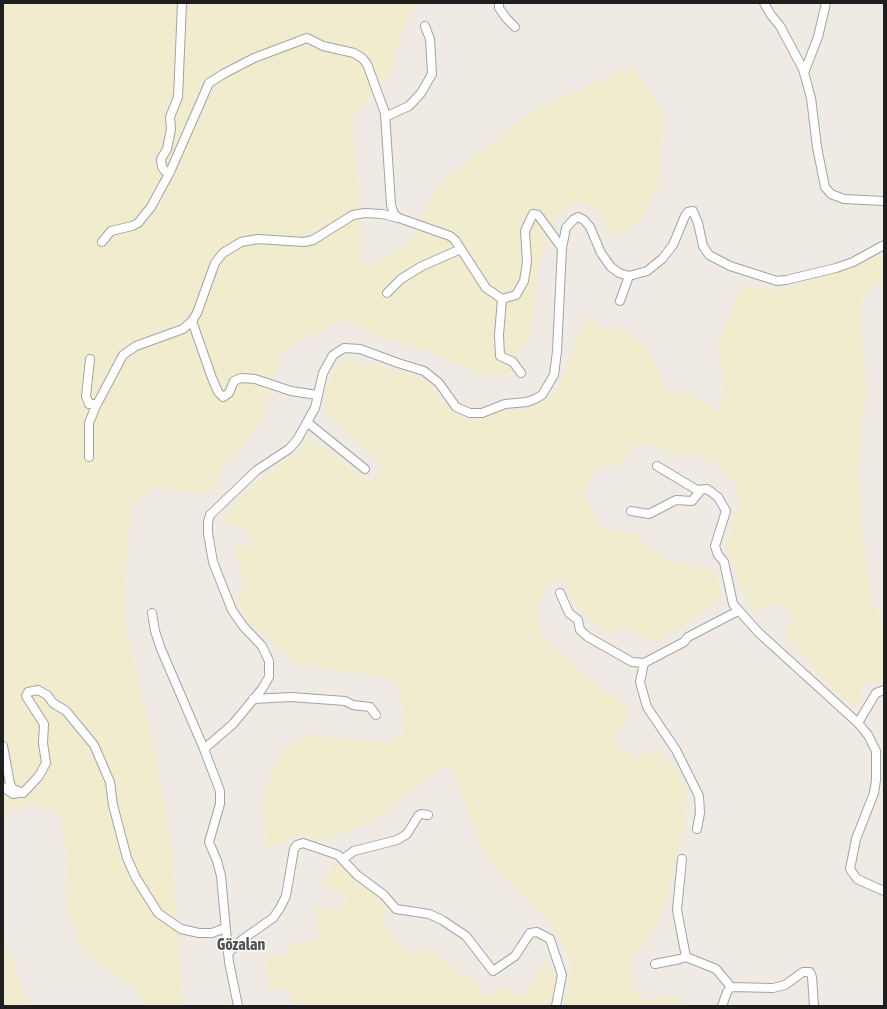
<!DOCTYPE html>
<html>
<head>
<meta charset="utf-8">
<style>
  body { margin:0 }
  #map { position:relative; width:887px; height:1009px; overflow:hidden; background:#f0eae4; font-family:"Asap Condensed",sans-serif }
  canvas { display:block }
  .frame { position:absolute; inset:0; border:4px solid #1f1f1f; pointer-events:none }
</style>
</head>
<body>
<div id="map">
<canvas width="887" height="1009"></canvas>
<div class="frame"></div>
</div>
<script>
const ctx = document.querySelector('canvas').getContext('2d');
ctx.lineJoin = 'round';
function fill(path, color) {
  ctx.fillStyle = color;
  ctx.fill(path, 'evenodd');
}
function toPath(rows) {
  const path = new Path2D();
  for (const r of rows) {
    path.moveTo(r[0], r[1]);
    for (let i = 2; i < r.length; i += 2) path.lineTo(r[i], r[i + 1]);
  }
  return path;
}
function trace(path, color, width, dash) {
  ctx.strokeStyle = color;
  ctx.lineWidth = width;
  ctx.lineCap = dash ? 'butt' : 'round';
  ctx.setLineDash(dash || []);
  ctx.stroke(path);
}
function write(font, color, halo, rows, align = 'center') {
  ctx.font = font + ' "Asap Condensed",sans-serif';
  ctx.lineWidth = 3;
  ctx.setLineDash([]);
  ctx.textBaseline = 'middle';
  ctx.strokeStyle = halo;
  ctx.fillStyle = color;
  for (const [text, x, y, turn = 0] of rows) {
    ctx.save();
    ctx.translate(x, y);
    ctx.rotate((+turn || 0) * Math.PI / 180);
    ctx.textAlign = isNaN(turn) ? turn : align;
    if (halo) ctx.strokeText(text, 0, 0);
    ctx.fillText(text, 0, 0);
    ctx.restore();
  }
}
const farmland = toPath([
  [3,3,419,3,406,21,389,77,351,119,358,179,362,268,408,245,438,185,533,111,633,66,663,113,660,180,641,221,611,238,598,210,579,201,557,215,539,266,531,330,509,374,483,375,429,352,379,337,345,319,282,351,261,421,241,449,221,469,217,488,195,494,157,487,131,508,123,614,153,744,171,838,183,1006,146,1006,130,985,83,952,65,904,67,857,60,815,31,804,3,815],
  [880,254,884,264,884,279,862,297,859,325,863,343,867,397,861,425,859,479,861,521,872,602,884,623,884,683,873,681,864,684,857,709,833,690,786,636,793,618,779,602,753,612,742,591,726,547,739,501,735,482,712,462,689,454,674,456,655,446,634,445,623,465,597,468,584,493,601,530,635,532,648,550,674,562,715,572,723,596,682,629,656,643,626,628,608,634,585,616,572,597,565,579,558,578,550,584,539,602,540,633,593,683,629,707,627,719,611,739,634,759,658,749,677,772,688,794,685,823,669,892,656,928,629,965,634,987,646,1002,677,994,683,1002,684,1006,567,1006,566,993,571,966,561,940,543,915,485,858,450,764,431,774,374,822,324,841,300,835,267,849,263,801,272,770,284,749,306,735,391,743,403,733,403,710,396,683,375,676,294,663,267,637,246,621,236,597,244,586,233,546,253,546,248,531,221,520,248,490,277,466,300,451,308,436,373,484,383,466,325,412,327,387,333,371,340,362,349,359,408,374,426,382,454,413,469,420,478,421,499,410,522,412,538,405,557,391,587,315,602,327,625,331,646,346,668,390,691,394,719,413,723,382,717,347,742,284,774,290,793,286,856,266],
  [335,861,363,883,389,908,382,921,404,950,414,955,429,947,463,977,467,976,491,997,505,985,518,997,525,994,547,960,557,977,553,1006,273,1006,294,1005,291,988,270,989,265,957,289,955,289,944,319,940,314,907,343,909,347,897,321,883],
  [3,931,29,1006,3,1006]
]);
const minor = toPath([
  [182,3,178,97,170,117,171,129,167,149,161,159,162,167,165,171,170,172,209,83,225,73,254,58,307,38,323,46,354,53,362,58,367,64,385,113,391,205,394,214,399,218,450,236,455,240,486,288,502,299,516,295,524,281,527,262,525,231,533,214,538,215,562,248],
  [499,3,499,8,506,18,515,27],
  [764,3,771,15,780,26,803,69,811,98,817,147,825,187,831,194,844,199,884,201],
  [804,73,818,37,826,3],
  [385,117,409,106,421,93,432,74,430,39,425,26],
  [102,242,111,231,132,226,138,223,151,207,170,172],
  [387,293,401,279,422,266,461,249],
  [502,299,499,335,500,356,513,362,521,373],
  [620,301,629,276],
  [192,321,212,378,218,392,223,397,229,393,234,381,241,378,255,379,291,391,317,395],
  [90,359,86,396,89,404,97,404],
  [307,422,365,469],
  [89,457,89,423,95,408,123,355,136,346,183,329,192,321,197,313,215,263,223,253,241,242,258,239,304,242,313,240,353,215,365,213,382,214,398,218],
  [657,466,697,490,707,489,718,497,726,511,715,546,718,555,724,562,733,604,758,632,858,723],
  [631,511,649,514,676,500,692,501,701,490],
  [560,593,569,613,578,620,580,630,588,637,632,662,644,663,684,642,688,637,738,611],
  [152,613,155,631,161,649,204,749],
  [644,663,640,682,647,707,676,750,699,796,700,813,697,829],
  [884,690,876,693,858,723,868,735,876,751,876,780,874,793,856,839,850,869,857,879,884,891],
  [253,699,291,697,345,701,353,705,370,707,376,715],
  [3,746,10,784,13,789,23,793,39,776,46,763,43,743,44,724,26,696,28,692,38,690,47,695,53,703,66,711,94,745,110,782,113,805,127,858,136,878,158,913,181,929,199,933,212,933,225,928],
  [3,787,13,794,19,793],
  [343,859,354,851,397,840,407,834,418,816,421,814,428,815],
  [682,859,677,910,686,957],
  [228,953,243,939,273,918,280,908,286,896,294,849,297,845,303,843,338,855,357,875,384,895,396,909,429,914,442,920,466,936,493,971,515,956,530,933,537,932,550,939,562,975,556,1006],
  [655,964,680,959,686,957,716,969,731,987],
  [238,1006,229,962,221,876,217,861,209,842,220,804,220,791,204,749,233,724,262,689,269,677,269,661,262,646,243,626,232,610,213,562,208,533,208,522,210,515,257,470,289,449,297,440,315,408,323,373,333,355,344,348,360,349,398,363,424,371,439,383,456,407,470,413,482,413,505,404,527,402,535,399,542,395,554,375,557,351,562,248,566,228,574,219,578,217,584,220,590,227,601,253,611,267,619,273,629,276,647,271,662,259,673,245,685,216,688,212,693,211,698,223,703,246,709,255,730,266,777,281,786,280,836,268,853,262,884,245],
  [722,1006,727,992,731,987,773,988,785,985,803,972,810,972,812,977,814,1006]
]);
const quarterNames = [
  ["Gözalan",241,945]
];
fill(farmland, '#f1ecce');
trace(minor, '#a3a3a3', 10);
trace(minor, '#fff', 8);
write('bold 16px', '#525252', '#fff', quarterNames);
</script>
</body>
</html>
